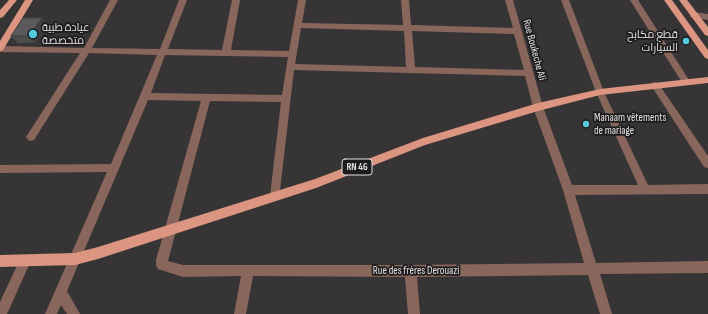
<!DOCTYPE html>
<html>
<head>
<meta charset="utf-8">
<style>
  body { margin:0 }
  canvas { display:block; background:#373435 }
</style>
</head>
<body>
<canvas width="708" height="314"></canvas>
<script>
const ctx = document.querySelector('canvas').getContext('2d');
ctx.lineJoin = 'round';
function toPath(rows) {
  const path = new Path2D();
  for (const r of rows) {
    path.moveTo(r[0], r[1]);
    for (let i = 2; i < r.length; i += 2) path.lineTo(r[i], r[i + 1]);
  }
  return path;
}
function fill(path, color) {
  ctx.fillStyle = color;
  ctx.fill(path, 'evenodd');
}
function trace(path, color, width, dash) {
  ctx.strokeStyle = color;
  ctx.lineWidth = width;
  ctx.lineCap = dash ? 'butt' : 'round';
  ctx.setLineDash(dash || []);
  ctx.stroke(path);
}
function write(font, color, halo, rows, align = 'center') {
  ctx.font = font + ' "Sofia Sans Condensed",Cairo,sans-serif';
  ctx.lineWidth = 3.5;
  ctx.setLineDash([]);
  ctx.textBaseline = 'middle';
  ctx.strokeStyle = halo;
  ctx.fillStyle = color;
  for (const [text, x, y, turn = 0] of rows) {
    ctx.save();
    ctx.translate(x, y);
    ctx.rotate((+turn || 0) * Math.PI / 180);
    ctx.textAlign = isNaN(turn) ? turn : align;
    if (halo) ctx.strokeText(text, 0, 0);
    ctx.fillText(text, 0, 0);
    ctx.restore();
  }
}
const minor = toPath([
  [110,0,118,0,92,48,160,49,179,0,187,0,168,49,222,50,232,0,240,0,231,50,289,51,298,0,306,0,302,23,403,25,401,0,409,0,411,25,513,28,505,0,513,0,543,107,572,185,638,185,596,92,561,0,569,0,604,92,648,185,708,184,708,194,575,195,596,263,708,261,708,273,600,274,612,314,600,314,588,275,417,277,420,314,408,314,405,277,253,276,246,314,234,314,241,276,183,277,158,269,156,265,156,260,201,101,148,100,67,291,80,314,67,314,61,305,57,314,45,314,107,172,0,173,0,165,111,164,157,55,89,53,34,140,31,141,28,140,26,137,28,134,80,53,0,52,0,46,84,48,110,0],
  [301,28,404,31,406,67,295,64,301,28],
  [412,31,514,34,524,70,415,67,412,31],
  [165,55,288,57,282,95,151,93,165,55],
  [294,70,525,76,533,107,563,190,584,263,410,265,183,265,168,261,210,101,281,102,270,196,271,199,275,201,279,199,294,70],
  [630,0,638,0,689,80,690,82,689,84,683,84,630,0],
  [693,12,708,14,708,20,690,17,690,13,693,12],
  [655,82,658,83,708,156,708,168,704,167,652,87,651,85,652,83,655,82],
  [25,255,29,257,31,261,29,265,7,314,0,314,0,302,21,257,25,255]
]);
const major = toPath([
  [9,0,17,0,3,17,0,18,0,10,9,0],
  [25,0,33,0,3,50,0,51,0,41,25,0],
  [664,0,672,0,708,50,708,59,705,58,664,0],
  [679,0,687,0,708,27,708,36,705,35,679,0],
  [708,77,708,83,600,95,538,111,425,145,316,188,98,259,75,265,0,267,0,255,75,253,98,247,315,179,423,138,538,103,600,89,708,77]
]);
const wall = toPath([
  [42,18,48,26,35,43,18,43,11,36]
]);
const shadedWall = toPath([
  [42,18,48,26,35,43,29,36]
]);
const building = toPath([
  [23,18,42,18,29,36,11,36,23,18]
]);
const markers = [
  [33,34,5,"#55cadf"],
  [686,41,4,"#55cadf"],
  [586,124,4,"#55cadf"]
];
const shields = [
  [357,167,30]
];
const shieldNames = [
  ["RN 46",357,167]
];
const poiNames = [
  ["عيادة طبية",42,28],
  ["متخصصة",42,41],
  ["قطع مكابح",678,35,"right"],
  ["السيارات",678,48,"right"],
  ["Manaam vêtements",594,118],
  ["de mariage",594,131]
];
const streetNames = [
  ["Rue Boukeche Ali",534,50,75],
  ["Rue des frères Derouazi",416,271]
];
fill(minor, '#89665c');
fill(major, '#db9581');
fill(wall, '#4e4d4e');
fill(shadedWall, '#403e40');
fill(building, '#5b595b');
trace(building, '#403e40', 1);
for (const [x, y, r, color] of markers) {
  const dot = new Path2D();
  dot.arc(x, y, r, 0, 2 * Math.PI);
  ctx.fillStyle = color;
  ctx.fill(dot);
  trace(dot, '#1e1c1d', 1.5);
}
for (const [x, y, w] of shields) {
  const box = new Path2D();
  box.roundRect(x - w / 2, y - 8, w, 16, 3);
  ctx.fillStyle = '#1e1c1d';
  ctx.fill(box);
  trace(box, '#e2e0e0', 1);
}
write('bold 10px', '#e2e0e0', null, shieldNames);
write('11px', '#e2e0e0', '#1e1c1d', poiNames, 'left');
write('11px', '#e2e0e0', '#1e1c1d', streetNames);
</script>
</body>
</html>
